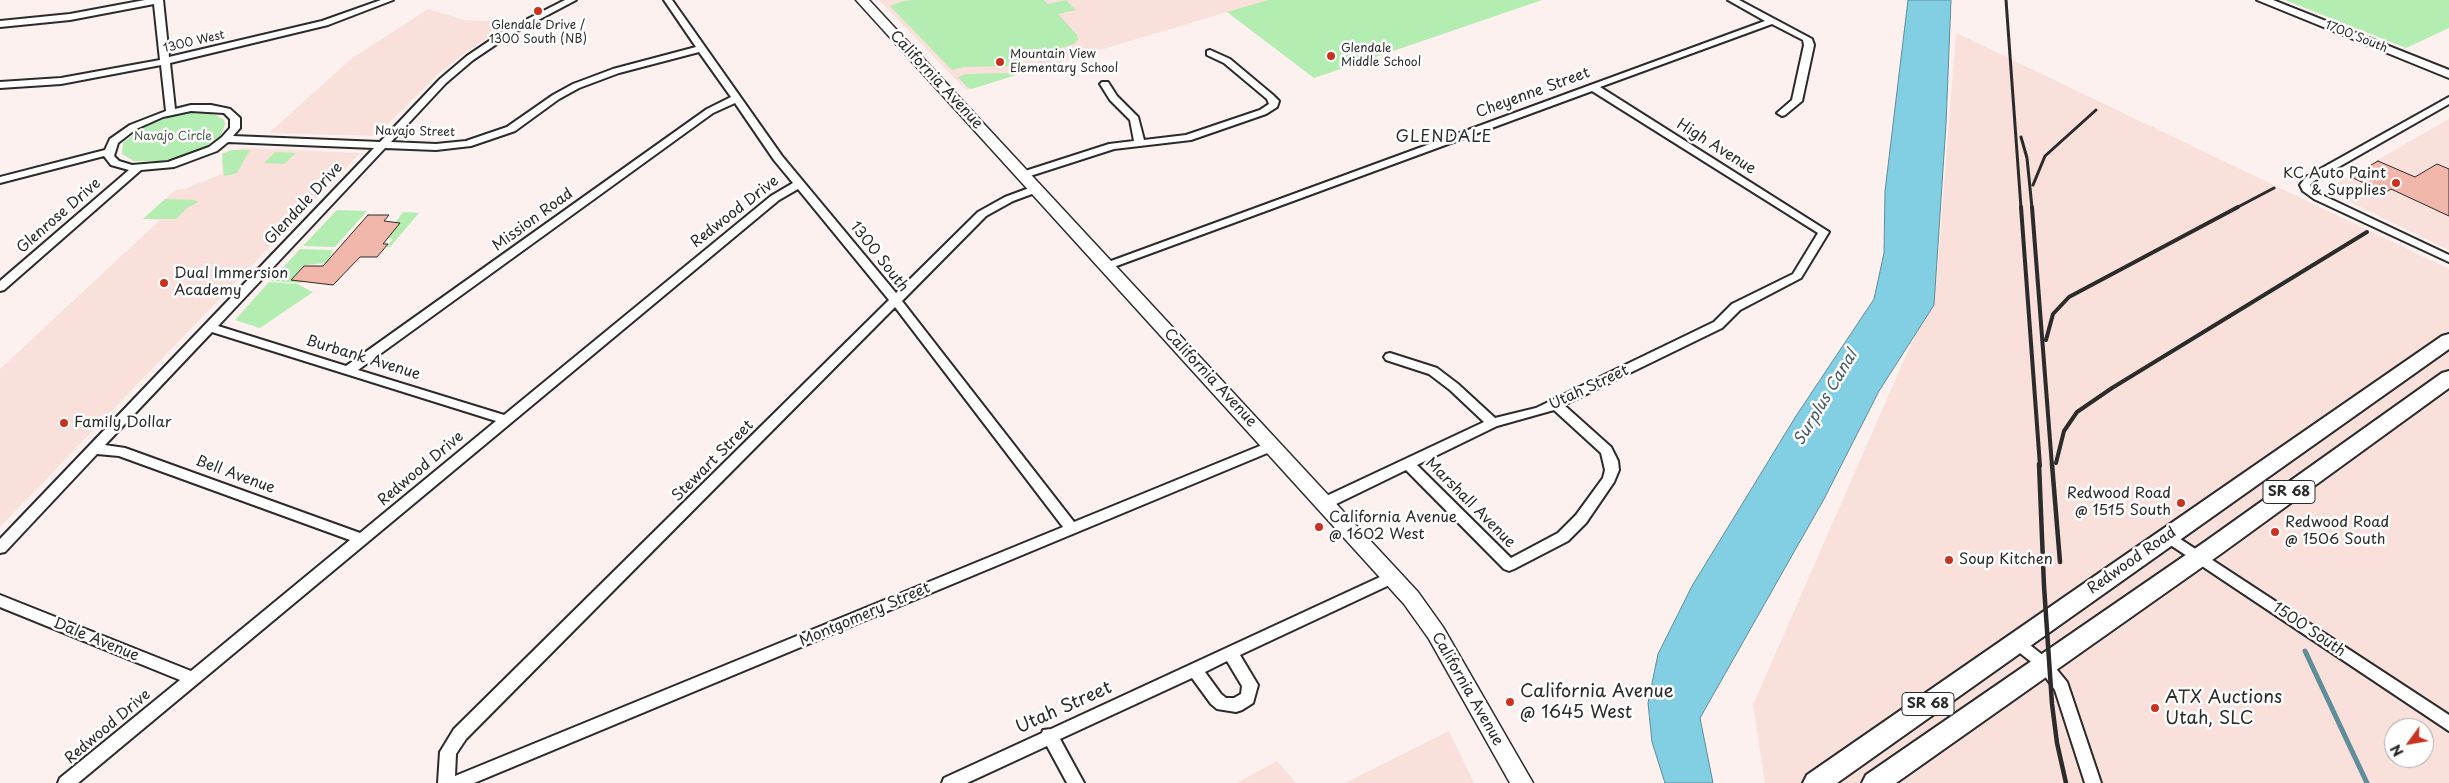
<!DOCTYPE html>
<html>
<head>
<meta charset="utf-8">
<style>
  body { margin:0 }
  #map { position:relative; width:2449px; height:783px; overflow:hidden; background:#fcf1ee; font-family:"Playpen Sans",sans-serif }
  canvas { display:block }
  .north { position:absolute; left:2384px; top:718px; width:50px; height:50px; box-sizing:border-box; background:#fff; border:1px solid #aaa; border-radius:50%; rotate:238deg; font-size:14px; font-weight:700; line-height:20px; text-align:center; color:#2b2b2b }
  .north::after { content:''; display:block; margin:auto; width:18px; height:22px; background:#c8321e; clip-path:polygon(50% 0,100% 100%,50% 72%,0 100%) }
</style>
</head>
<body>
<div id="map">
<canvas width="2449" height="783"></canvas>
<div class="north">N</div>
</div>
<script>
const ctx = document.querySelector('canvas').getContext('2d');
ctx.lineJoin = 'round';
function fill(path, color) {
  ctx.fillStyle = color;
  ctx.fill(path, 'evenodd');
}
function toPath(rows) {
  const path = new Path2D();
  for (const r of rows) {
    path.moveTo(r[0], r[1]);
    for (let i = 2; i < r.length; i += 2) path.lineTo(r[i], r[i + 1]);
  }
  return path;
}
function trace(path, color, width, dash) {
  ctx.strokeStyle = color;
  ctx.lineWidth = width;
  ctx.lineCap = dash ? 'butt' : 'round';
  ctx.setLineDash(dash || []);
  ctx.stroke(path);
}
function write(font, color, halo, rows, align = 'center') {
  ctx.font = font + ' "Playpen Sans",sans-serif';
  ctx.lineWidth = 5;
  ctx.setLineDash([]);
  ctx.textBaseline = 'middle';
  ctx.strokeStyle = halo;
  ctx.fillStyle = color;
  for (const [text, x, y, turn = 0] of rows) {
    ctx.save();
    ctx.translate(x, y);
    ctx.rotate((+turn || 0) * Math.PI / 180);
    ctx.textAlign = isNaN(turn) ? turn : align;
    if (halo) ctx.strokeText(text, 0, 0);
    ctx.fillText(text, 0, 0);
    ctx.restore();
  }
}
const built = toPath([
  [879,0,1542,0,1314,78,1227,12,966,90],
  [428,9,464,20,512,22,463,54,437,75,376,136,269,133,351,59],
  [1956,33,2449,269,2449,783,1765,783,1753,705,1936,287],
  [2394,728,2424,728,2424,758,2394,758],
  [2449,119,2449,250,2325,190],
  [243,148,360,153,0,527,0,369,160,220,143,219,175,190,185,189,222,174,222,153],
  [1449,731,1474,783,1345,783],
  [1277,761,1296,783,1237,783]
]);
const green = toPath([
  [914,0,1044,0,1048,4,1066,0,1076,10,1058,14,1077,35,1078,40,1074,44,1023,59,1020,64,1013,66,964,67,952,70,890,6,903,1],
  [1268,0,1542,0,1314,78,1227,12],
  [2285,0,2449,0,2449,28,2406,48],
  [1014,73,1016,75,972,89,967,87,958,77,966,74],
  [196,112,216,115,224,120,225,124,221,135,204,148,188,155,162,161,134,161,122,154,123,143,143,127,172,116],
  [232,150,250,150,237,173,224,176,222,154],
  [275,152,296,153,284,164,264,163],
  [165,199,195,200,198,202,187,208,176,219,143,219],
  [337,210,367,211,335,247,303,246],
  [403,212,419,213,390,247,386,247,393,239,388,238,400,223,395,223],
  [300,249,330,250,333,251,330,255,334,255,327,263,305,265,292,280,303,280,301,283,271,281],
  [269,282,297,284,313,292,260,328,235,320]
]);
const water = toPath([
  [1908,0,1951,0,1946,124,1934,305,1879,391,1824,499,1700,718,1713,783,1665,783,1652,742,1648,703,1658,654,1692,586,1796,416,1874,299,1884,253,1885,191,1908,0]
]);
const stream = toPath([
  [2305,651,2367,783]
]);
const building = toPath([
  [2378,161,2415,177,2437,164,2449,169,2449,216,2391,189,2385,193,2351,177,2378,161],
  [368,215,389,215,384,221,400,223,383,244,388,244,377,257,360,257,333,285,291,280,304,266,323,266,368,215]
]);
const minor = toPath([
  [145,0,163,0,169,57,322,21,381,0,393,0,328,25,170,63,175,109,191,105,211,105,230,109,240,118,240,128,233,136,380,142,440,79,467,56,504,31,565,0,576,0,510,35,473,60,446,83,391,142,436,144,466,141,507,127,553,95,573,84,613,69,696,47,664,0,672,0,782,156,896,293,978,212,1005,197,1032,187,1040,187,1040,191,1013,201,986,216,902,301,1074,522,1267,443,1272,441,1277,443,1279,446,1277,449,474,783,438,783,440,752,454,729,889,300,798,189,779,200,78,783,58,783,60,778,180,680,0,607,0,595,191,671,350,540,119,456,97,454,5,552,0,553,0,539,374,148,228,142,217,151,174,167,141,170,4,290,0,291,0,281,129,170,111,165,104,156,0,183,0,177,105,150,110,139,130,125,166,111,161,65,61,84,0,88,0,82,61,78,160,60,154,4,70,20,0,27,0,21,70,14,145,0],
  [699,52,731,97,707,109,346,366,218,326,385,148,436,150,471,146,515,131,559,99,579,88,619,73,699,52],
  [735,103,774,160,793,183,771,196,504,415,358,370,713,113,735,103],
  [191,111,224,113,230,119,230,128,222,137,209,147,168,162,132,165,119,161,114,156,118,143,136,129,163,117,191,111],
  [895,307,1063,527,455,776,456,754,466,739,895,307],
  [212,332,496,421,360,533,125,448,105,445,212,332],
  [1728,0,1739,0,1812,39,1814,45,1802,101,1785,115,1782,116,1777,113,1792,100,1804,45,1803,40,1772,24,1600,87,1829,232,1801,278,1740,310,1722,328,1564,405,1611,447,1618,461,1619,470,1614,482,1586,523,1568,541,1514,569,1509,571,1504,569,1406,470,1330,507,1320,507,1318,503,1320,499,1484,422,1450,390,1429,374,1386,360,1384,357,1386,354,1390,353,1437,368,1458,384,1495,418,1536,408,1714,322,1732,304,1793,274,1818,233,1592,91,1111,268,1103,268,1101,266,1103,264,1765,21,1728,0],
  [1554,410,1601,453,1605,470,1603,478,1576,515,1558,533,1511,558,1417,465,1497,426,1554,410],
  [1210,50,1230,59,1273,95,1279,101,1277,107,1266,114,1191,140,1114,149,1027,177,1023,178,1018,175,1019,173,1109,144,1134,141,1130,120,1110,100,1100,84,1102,82,1108,82,1117,96,1138,117,1144,140,1186,135,1260,110,1269,104,1267,99,1224,63,1207,55,1207,51,1210,50],
  [2449,97,2449,104,2314,181,2310,185,2312,189,2322,195,2449,255,2449,262,2314,199,2303,191,2300,185,2306,177,2449,97],
  [2168,531,2449,715,2449,731,2163,540,2161,536,2163,532,2168,531],
  [1393,571,1398,573,1400,577,1398,581,1240,655,1258,685,1253,703,1242,710,1236,712,1217,709,1211,704,1192,678,1060,739,1084,783,1067,783,1047,746,967,783,942,783,944,778,1042,733,1043,730,1051,729,1393,571],
  [1227,661,1242,686,1241,694,1234,698,1226,698,1221,694,1205,672,1227,661],
  [2016,636,2021,638,2049,660,2067,682,2101,783,2085,783,2055,690,2039,668,2011,646,2009,642,2011,638,2016,636]
]);
const tertiary = toPath([
  [2257,0,2273,0,2449,70,2449,78,2257,0]
]);
const secondary = toPath([
  [856,0,869,0,1418,592,1443,627,1533,783,1510,783,1429,639,1404,604,856,0]
]);
const primary = toPath([
  [2449,334,2449,349,1837,783,1803,783,1807,775,2442,336,2449,334],
  [2449,371,2449,388,2222,553,1896,783,1862,783,1866,775,2206,541,2442,373,2449,371]
]);
const railFar2 = toPath([
  [2006,0,2021,208],
  [2021,137,2027,158,2032,208],
  [2033,185,2045,156,2096,110],
  [2236,208,2274,188]
]);
const railFar1 = toPath([
  [2021,207,2040,466],
  [2032,207,2052,466],
  [2046,340,2053,314,2069,297,2238,207],
  [2056,463,2064,431,2077,412,2112,388,2367,232]
]);
const rail = toPath([
  [2039,464,2044,586,2052,704,2057,743,2066,783],
  [2052,464,2060,562]
]);
const markers = [
  [538,11,5,"#c8321e"],
  [1331,56,5,"#c8321e"],
  [1000,62,5,"#c8321e"],
  [2396,183,5,"#c8321e"],
  [164,283,5,"#c8321e"],
  [64,423,5,"#c8321e"],
  [2181,503,5,"#c8321e"],
  [1319,527,5,"#c8321e"],
  [2275,532,5,"#c8321e"],
  [1949,560,5,"#c8321e"],
  [1510,702,5,"#c8321e"],
  [2155,708,5,"#c8321e"]
];
const farPoinames = [
  ["Glendale Drive /",538,26,"center"],
  ["1300 South (NB)",538,40,"center"],
  ["Glendale",1341,49],
  ["Middle School",1341,63],
  ["Mountain View",1010,55],
  ["Elementary School",1010,69]
];
const farStreetnames = [
  ["1700 South",2356,37,22],
  ["1300 West",194,42,-13],
  ["Navajo Street",415,132,1]
];
const farParknames = [
  ["Navajo Circle",173,137]
];
const shields = [
  [2289,492,52],
  [1928,704,52]
];
const shieldNames = [
  ["SR 68",2289,492],
  ["SR 68",1928,704]
];
const streetNames = [
  ["California Avenue",936,80,47],
  ["Cheyenne Street",1533,93,-20],
  ["High Avenue",1716,147,32],
  ["Glendale Drive",304,204,-47],
  ["Redwood Drive",735,212,-38],
  ["Glenrose Drive",59,216,-41],
  ["Mission Road",533,220,-36],
  ["1300 South",879,257,52],
  ["Burbank Avenue",363,358,17],
  ["California Avenue",1210,378,47],
  ["Utah Street",1589,388,-25],
  ["Stewart Street",713,461,-45],
  ["Redwood Drive",421,469,-40],
  ["Bell Avenue",235,475,20],
  ["Marshall Avenue",1470,503,45],
  ["Redwood Road",2132,561,-35],
  ["Montgomery Street",865,615,-23],
  ["1500 South",2309,630,34],
  ["Dale Avenue",96,640,22],
  ["California Avenue",1467,689,60],
  ["Redwood Drive",108,727,-40]
];
const poiNames = [
  ["KC Auto Paint",2386,174,"right"],
  ["& Supplies",2386,191,"right"],
  ["Dual Immersion",174,274],
  ["Academy",174,291],
  ["Family Dollar",74,423],
  ["Redwood Road",2171,494,"right"],
  ["@ 1515 South",2171,511,"right"],
  ["California Avenue",1329,518],
  ["@ 1602 West",1329,535],
  ["Redwood Road",2285,523],
  ["@ 1506 South",2285,540],
  ["Soup Kitchen",1959,560]
];
const neighbourhoodNames = [
  ["GLENDALE",1444,138]
];
const waterNames = [
  ["Surplus Canal",1826,398,-59]
];
const nearPoinames = [
  ["California Avenue",1520,692],
  ["@ 1645 West",1520,713],
  ["ATX Auctions",2165,698],
  ["Utah, SLC",2165,719]
];
const nearStreetnames = [
  ["Utah Street",1064,708,-24]
];
fill(built, '#f9e0da');
fill(green, '#b3edb1');
fill(water, '#82cee2');
trace(water, '#5f8d99', 1);
trace(stream, '#5f8d99', 5);
fill(building, '#f2b7ab');
trace(building, '#2b2b2b', 1);
trace(minor, '#2b2b2b', 4);
trace(tertiary, '#2b2b2b', 4);
trace(secondary, '#2b2b2b', 3);
trace(primary, '#2b2b2b', 4);
fill(minor, '#fff');
fill(tertiary, '#fff');
fill(secondary, '#fff');
fill(primary, '#fff');
trace(railFar2, '#2b2b2b', 3);
trace(railFar1, '#2b2b2b', 4);
trace(rail, '#2b2b2b', 4.5);
for (const [x, y, r, color] of markers) {
  const dot = new Path2D();
  dot.arc(x, y, r, 0, 2 * Math.PI);
  ctx.fillStyle = color;
  ctx.fill(dot);
  trace(dot, '#fff', 2);
}
write('12px', '#2b2b2b', '#fff', farPoinames, 'left');
write('12px', '#2b2b2b', '#fff', farStreetnames);
write('12px', '#4d5c4c', '#fff', farParknames);
for (const [x, y, w] of shields) {
  const box = new Path2D();
  box.roundRect(x - w / 2, y - 11.5, w, 23, 4);
  ctx.fillStyle = '#fff';
  ctx.fill(box);
  trace(box, '#2b2b2b', 1);
}
write('bold 14px', '#2b2b2b', null, shieldNames);
write('15px', '#2b2b2b', '#fff', streetNames);
write('15px', '#2b2b2b', '#fff', poiNames, 'left');
ctx.letterSpacing = '1px';
write('16px', '#2b2b2b', '#fff', neighbourhoodNames);
ctx.letterSpacing = '0px';
write('italic 16px', '#455c62', '#fff', waterNames);
write('18px', '#2b2b2b', '#fff', nearPoinames, 'left');
write('18px', '#2b2b2b', '#fff', nearStreetnames);
</script>
</body>
</html>
